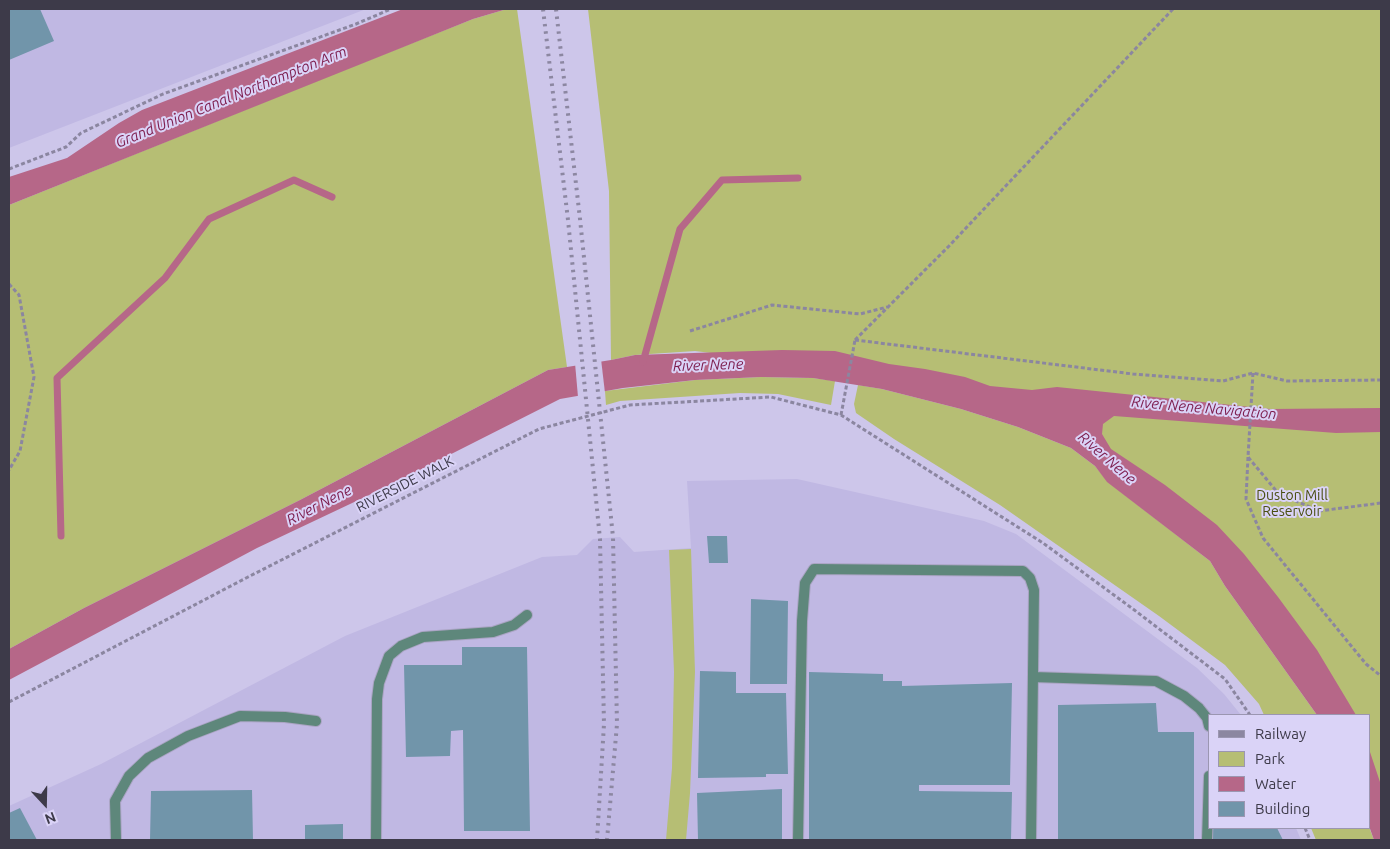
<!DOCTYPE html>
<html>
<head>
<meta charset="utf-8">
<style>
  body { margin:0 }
  #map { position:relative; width:1390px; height:849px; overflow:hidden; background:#cdc6ea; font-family:Ubuntu,sans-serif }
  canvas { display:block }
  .frame { position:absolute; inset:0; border:10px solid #3d3a49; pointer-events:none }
  .legend { position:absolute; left:1208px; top:714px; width:162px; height:115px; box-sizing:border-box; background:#dad3f7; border:1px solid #9b96b1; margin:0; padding:6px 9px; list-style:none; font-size:15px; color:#3d3a49 }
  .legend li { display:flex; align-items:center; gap:10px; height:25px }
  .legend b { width:25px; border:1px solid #9b96b1 }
  .north { position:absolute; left:20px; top:779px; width:50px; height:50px; -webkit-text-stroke:4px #dad3f7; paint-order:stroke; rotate:159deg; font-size:14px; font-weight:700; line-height:20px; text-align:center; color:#3d3a49 }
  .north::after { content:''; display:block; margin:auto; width:18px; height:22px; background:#3d3a49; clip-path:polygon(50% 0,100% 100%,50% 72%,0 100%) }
</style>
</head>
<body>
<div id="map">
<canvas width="1390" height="849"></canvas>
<div class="frame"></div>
<ul class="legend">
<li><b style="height:6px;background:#8c87a1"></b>Railway</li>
<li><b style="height:14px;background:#b6be74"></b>Park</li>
<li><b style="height:14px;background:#b66788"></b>Water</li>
<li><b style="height:14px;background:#7195aa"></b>Building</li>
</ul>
<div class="north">N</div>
</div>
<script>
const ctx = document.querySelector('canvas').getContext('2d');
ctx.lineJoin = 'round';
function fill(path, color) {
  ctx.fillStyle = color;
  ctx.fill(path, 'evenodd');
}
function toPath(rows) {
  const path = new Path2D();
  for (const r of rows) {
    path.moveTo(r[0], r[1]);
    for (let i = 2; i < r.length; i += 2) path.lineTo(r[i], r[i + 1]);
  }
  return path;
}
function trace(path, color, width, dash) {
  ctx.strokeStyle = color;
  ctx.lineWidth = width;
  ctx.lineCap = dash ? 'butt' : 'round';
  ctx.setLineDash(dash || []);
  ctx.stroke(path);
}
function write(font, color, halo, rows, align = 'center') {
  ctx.font = font + ' Ubuntu,sans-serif';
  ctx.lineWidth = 4;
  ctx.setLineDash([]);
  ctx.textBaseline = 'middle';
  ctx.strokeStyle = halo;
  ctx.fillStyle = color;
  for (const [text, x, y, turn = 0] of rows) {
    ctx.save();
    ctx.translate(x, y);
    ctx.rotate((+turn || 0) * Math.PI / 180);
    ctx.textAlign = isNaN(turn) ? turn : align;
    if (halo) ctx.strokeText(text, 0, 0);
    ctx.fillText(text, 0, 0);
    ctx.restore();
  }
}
const built = toPath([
  [9,9,366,9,9,148],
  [797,479,984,521,1016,534,1197,668,1224,694,1241,715,1209,715,1209,828,1296,828,1301,840,9,840,9,806,101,764,345,636,542,557,577,555,593,539,620,537,634,552,691,548,687,481]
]);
const green = toPath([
  [507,9,517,9,567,367,548,370,300,500,84,608,9,649,9,205,339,72,473,19],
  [588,9,1381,9,1381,826,1369,791,1369,715,1336,715,1247,584,1059,416,890,375,695,351,635,355,611,360,609,191],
  [761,377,813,378,835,381,831,405,778,394,740,393,620,401,606,405,605,391,695,380],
  [858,385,882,389,961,409,1018,427,1071,448,1095,466,1108,482,1210,561,1225,586,1317,715,1264,715,1259,704,1225,665,1159,616,1000,505,894,439,856,413,854,404],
  [691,549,695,672,690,793,686,840,666,840,672,768,674,672,669,550],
  [1369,827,1374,840,1316,840,1311,828]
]);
const water = toPath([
  [403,9,507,9,473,19,401,48,9,205,9,177,67,158,119,123,142,110],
  [782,350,835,351,889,364,925,369,965,377,990,386,1032,390,1057,387,1270,409,1381,408,1381,432,1336,433,1114,416,1103,424,1102,434,1111,449,1165,485,1217,525,1244,554,1278,597,1317,650,1356,715,1317,715,1225,586,1210,561,1107,482,1095,466,1071,448,1018,427,961,409,882,389,813,378,761,377,695,380,623,388,560,399,386,487,257,548,9,680,9,649,84,608,300,500,548,370,611,360,635,355],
  [1369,749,1381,785,1381,840,1374,840,1369,826]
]);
const pier = toPath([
  [601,359,605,393,578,397,575,363]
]);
const stream = toPath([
  [643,362,680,229,722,180,798,178],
  [61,536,57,378,165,278,209,219,294,180,332,197]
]);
const building = toPath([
  [9,9,40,9,54,41,9,60],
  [707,536,727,536,728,563,709,563],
  [751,599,788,601,787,684,750,684],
  [462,647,527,647,530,831,464,831,463,730,451,731,450,756,406,757,404,665,462,665],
  [700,671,736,672,736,693,786,693,788,774,766,774,766,777,698,778],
  [809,672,883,674,883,681,902,681,902,686,1012,683,1010,785,919,785,919,791,1012,792,1011,840,809,840],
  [1156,703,1158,732,1194,732,1194,840,1058,840,1058,705],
  [782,789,782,840,698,840,697,793],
  [252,790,253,840,150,840,151,791],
  [20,808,37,840,9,840,9,813],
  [343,824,343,840,305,840,305,825],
  [1213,828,1277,828,1283,840,1212,840]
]);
const path = toPath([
  [9,169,66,147,81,133,163,94,356,24,391,9],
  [9,284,19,295,34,377,20,451,9,470],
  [690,331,772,305,860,314,887,307],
  [855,340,1133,374,1223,381,1253,373,1287,381,1381,380],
  [855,340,949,246,1173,9],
  [1253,373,1248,457,1278,493,1319,511,1381,503],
  [841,415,855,340],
  [1248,457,1246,499,1263,538,1366,664,1381,676],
  [9,702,248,577,539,429,630,405,771,397,841,415,1043,543,1133,609,1225,679,1250,715],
  [1305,828,1310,840]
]);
const lane = toPath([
  [1033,677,1156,681,1184,696,1199,708,1207,718,1209,726],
  [116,840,115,801,129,776,148,758,188,736,240,716,285,717,316,721],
  [376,840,377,699,379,683,389,656,401,646,423,637,493,632,514,625,527,615],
  [798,840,802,621,805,583,814,569,1023,571,1030,578,1034,590,1031,840],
  [1207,840,1209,776]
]);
const rail = toPath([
  [543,9,568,220,600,539,604,724,597,840],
  [556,9,580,219,613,537,617,724,607,840]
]);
const streetNames = [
  ["RIVERSIDE WALK",405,484,-27]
];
const parkNames = [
  ["Duston Mill",1292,495],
  ["Reservoir",1292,511]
];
const waterNames = [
  ["Grand Union Canal Northampton Arm",231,97,-22],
  ["River Nene",708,365,-2],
  ["River Nene Navigation",1204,408,5],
  ["River Nene",1107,458,41],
  ["River Nene",319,505,-27]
];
fill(built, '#c0b8e3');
fill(green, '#b6be74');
fill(water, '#b66788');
fill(pier, '#cdc6ea');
trace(stream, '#b66788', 7);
fill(building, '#7195aa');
trace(lane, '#aaa4c3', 12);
trace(path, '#8b86a0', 3, [4, 2.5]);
trace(lane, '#5e877b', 10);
trace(rail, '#8c87a1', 4, [2.5, 5]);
write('14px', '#3d3a49', '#dad3f7', streetNames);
write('14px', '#4a4f11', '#dad3f7', parkNames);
write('italic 15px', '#7d1d4e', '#dad3f7', waterNames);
</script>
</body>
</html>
